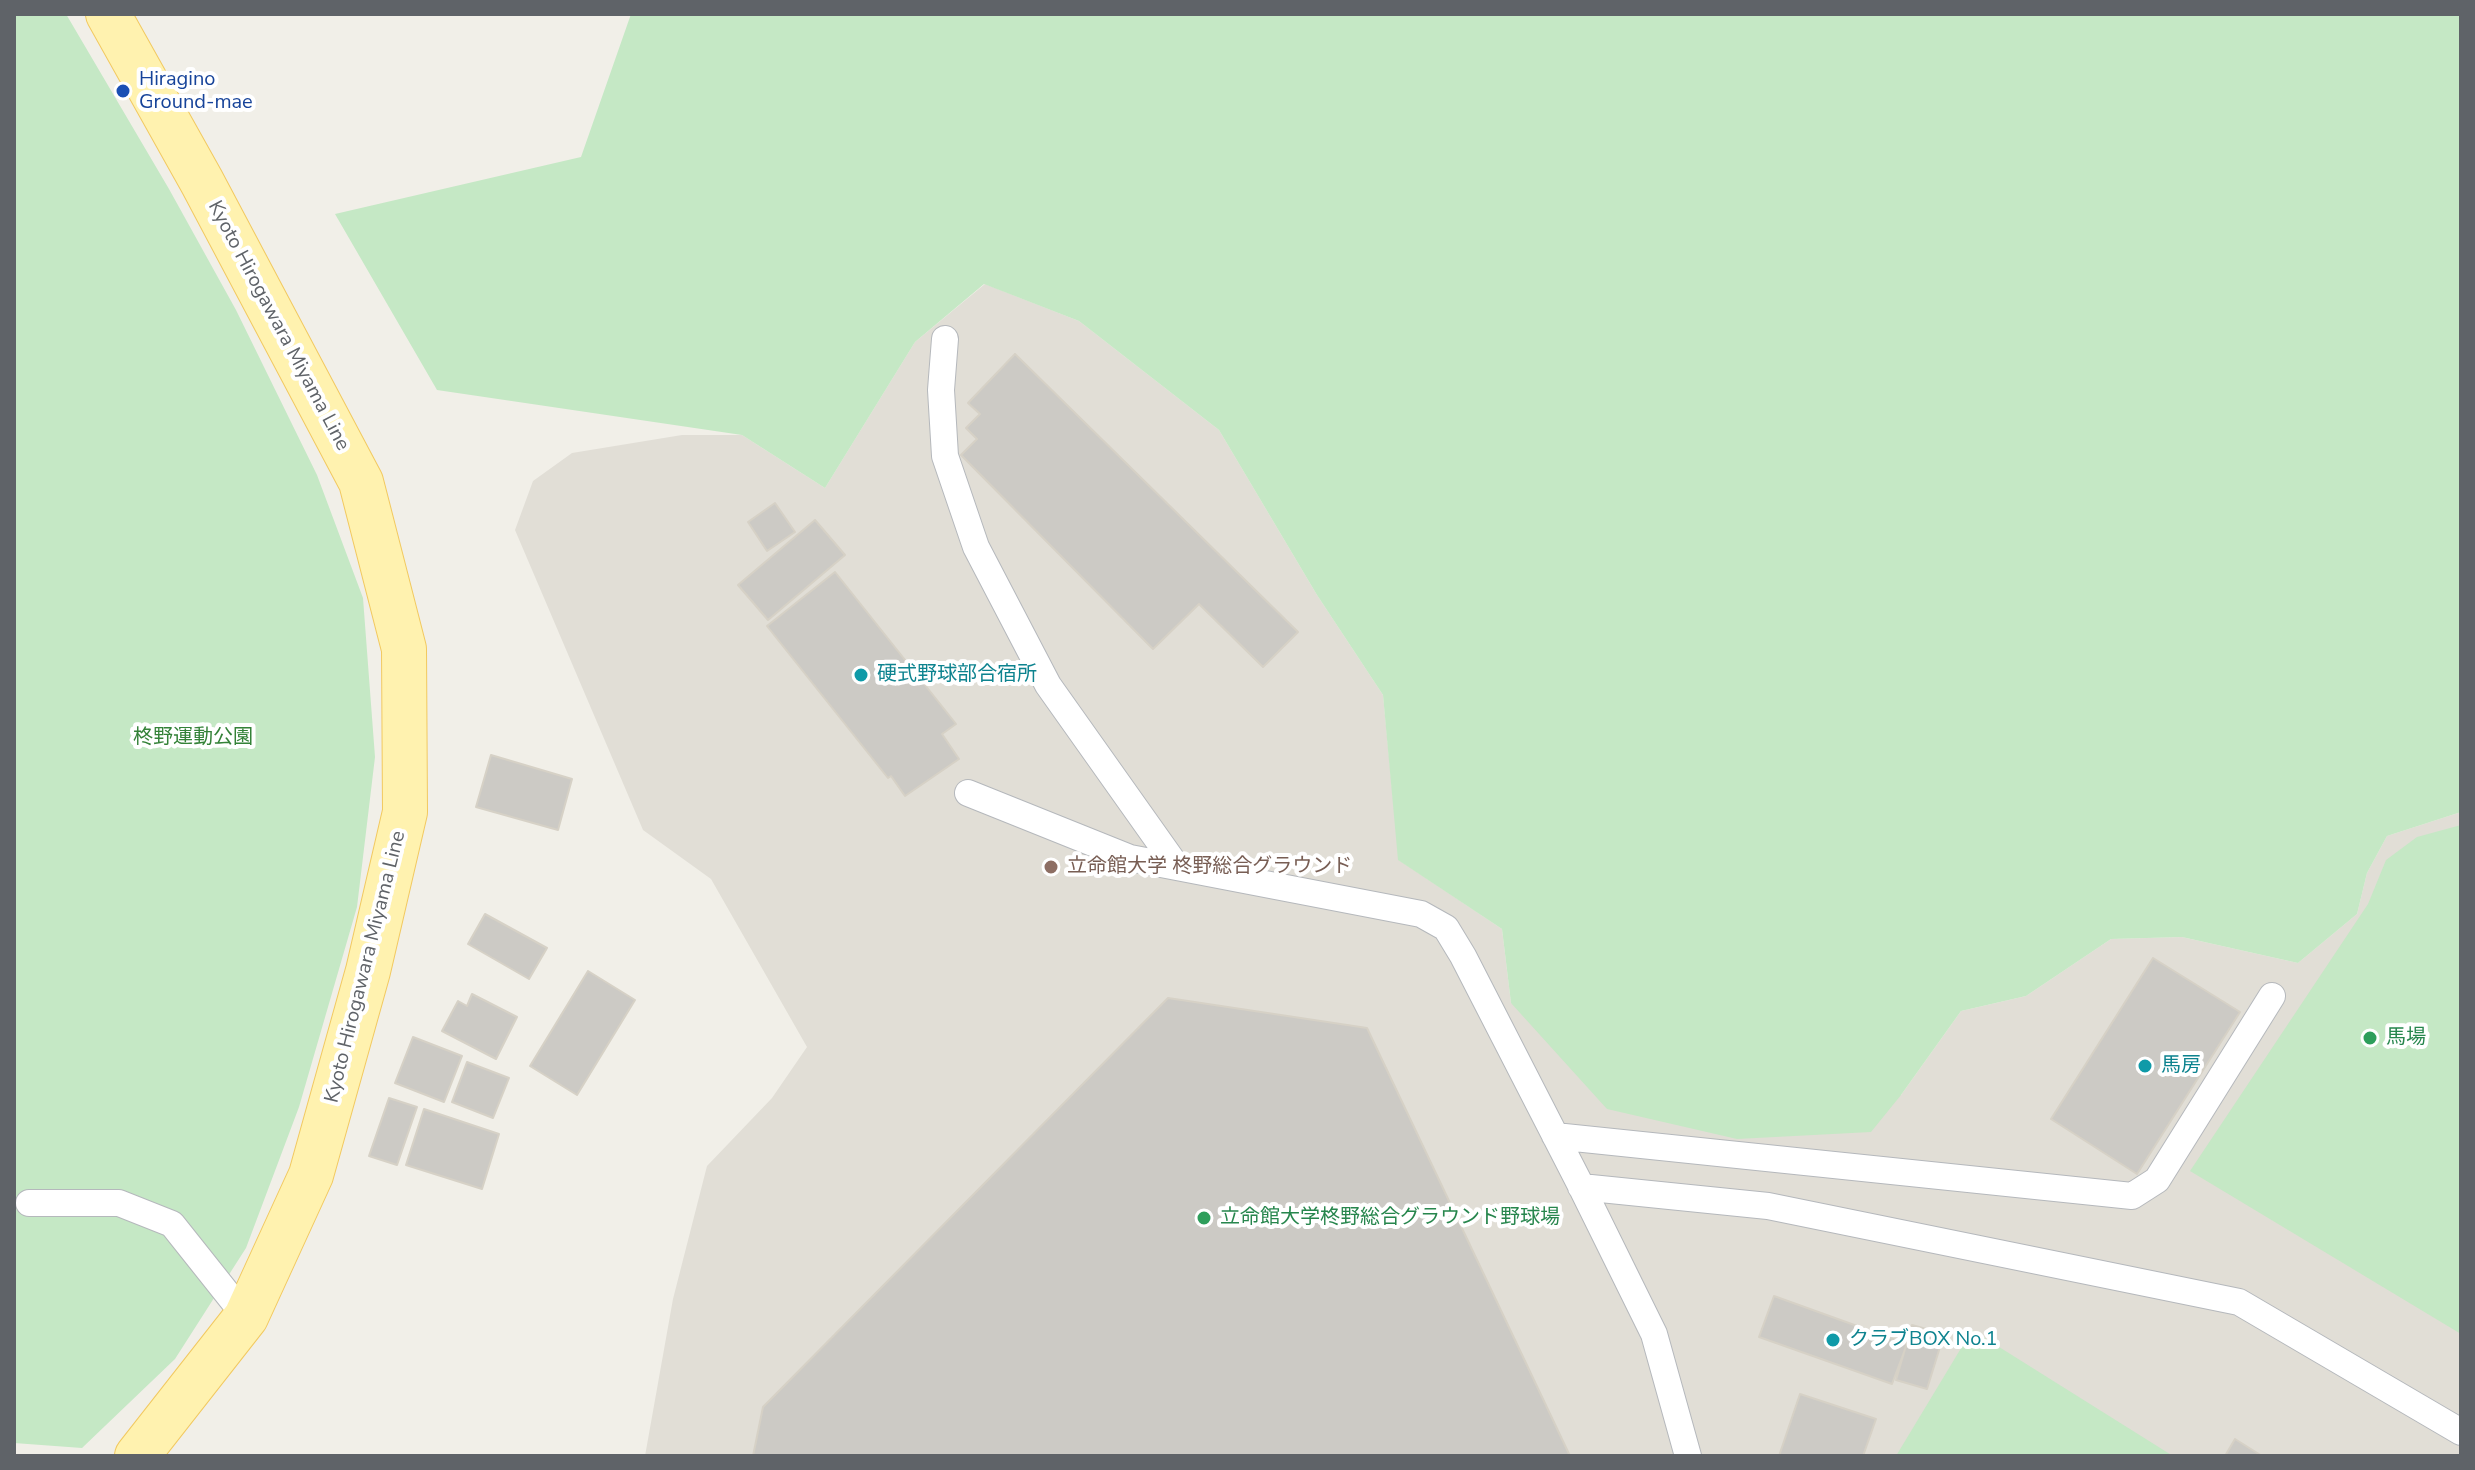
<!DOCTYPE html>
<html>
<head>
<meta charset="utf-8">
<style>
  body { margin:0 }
  #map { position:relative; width:2475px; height:1470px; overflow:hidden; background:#f1efe8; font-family:"Nunito Sans",sans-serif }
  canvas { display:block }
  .frame { position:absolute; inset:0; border:16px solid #5f6368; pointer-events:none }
</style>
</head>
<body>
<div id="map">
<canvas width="2475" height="1470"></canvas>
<div class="frame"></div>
</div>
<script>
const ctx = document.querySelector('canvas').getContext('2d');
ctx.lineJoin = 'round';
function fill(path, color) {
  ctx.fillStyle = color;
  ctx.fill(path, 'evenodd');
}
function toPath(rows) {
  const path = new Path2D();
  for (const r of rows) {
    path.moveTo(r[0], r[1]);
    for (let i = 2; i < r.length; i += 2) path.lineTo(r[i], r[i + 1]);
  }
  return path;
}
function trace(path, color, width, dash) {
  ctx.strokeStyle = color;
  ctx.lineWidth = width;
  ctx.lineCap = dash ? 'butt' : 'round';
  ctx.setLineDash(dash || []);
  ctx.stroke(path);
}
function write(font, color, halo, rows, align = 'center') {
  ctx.font = font + ' "Nunito Sans","Noto Sans JP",sans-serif';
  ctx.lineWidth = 8;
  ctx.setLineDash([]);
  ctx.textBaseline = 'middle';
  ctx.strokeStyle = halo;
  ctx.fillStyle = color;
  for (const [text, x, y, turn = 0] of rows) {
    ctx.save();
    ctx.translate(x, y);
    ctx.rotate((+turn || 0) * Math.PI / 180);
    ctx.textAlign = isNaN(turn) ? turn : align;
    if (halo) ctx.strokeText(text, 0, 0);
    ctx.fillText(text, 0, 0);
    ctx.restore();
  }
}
const education = toPath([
  [985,284,1079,321,1219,430,1317,595,1383,695,1399,860,1502,929,1511,1003,1901,1095,1961,1011,2026,996,2111,939,2182,937,2298,963,2357,914,2367,873,2387,836,2461,812,2461,1456,645,1456,673,1299,707,1166,772,1098,807,1047,711,879,643,830,515,530,533,481,572,453,682,435,742,435,825,488,915,342]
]);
const green = toPath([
  [14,14,66,14,169,189,236,310,317,475,363,598,375,757,357,907,299,1107,246,1248,175,1359,82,1448,14,1443],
  [631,14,2461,14,2461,812,2387,836,2367,873,2357,914,2298,963,2182,937,2111,939,2026,996,1961,1011,1901,1095,1871,1132,1737,1139,1607,1109,1511,1003,1502,929,1398,860,1383,695,1317,595,1219,430,1079,321,984,284,915,342,825,488,742,435,437,390,335,214,581,157],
  [2461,825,2461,1334,2190,1171,2368,904,2386,860,2417,837],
  [1972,1330,2173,1456,1896,1456]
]);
const building = toPath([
  [1015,354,1298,632,1263,667,1199,604,1153,649,961,455,977,439,966,428,980,414,968,403,1015,354],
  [775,503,795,532,767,551,748,522,775,503],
  [815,520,845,555,768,620,738,585,815,520],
  [835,572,956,724,942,734,959,759,905,796,891,776,888,778,767,626,835,572],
  [491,755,572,779,558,830,476,807,491,755],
  [485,914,547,948,529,979,468,944,485,914],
  [2153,958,2240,1012,2137,1174,2051,1119,2153,958],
  [588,971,635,1000,577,1095,530,1066,588,971],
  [472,994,517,1017,496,1059,442,1031,458,1001,467,1006,472,994],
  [1168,998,1367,1028,1570,1456,753,1456,763,1407,1168,998],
  [413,1037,462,1056,444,1102,395,1083,413,1037],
  [467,1062,509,1078,493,1118,452,1102,467,1062],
  [389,1098,417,1107,397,1165,369,1156,389,1098],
  [424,1109,499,1134,482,1189,406,1165,424,1109],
  [1774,1296,1907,1344,1892,1384,1759,1337,1774,1296],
  [1912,1325,1944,1334,1927,1389,1896,1380,1912,1325],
  [1800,1394,1876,1419,1863,1456,1779,1456,1800,1394],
  [2235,1439,2262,1456,2225,1456,2235,1439]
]);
const service = toPath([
  [945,339,941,390,945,456,976,547,1048,685,1177,867],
  [968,793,1130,858,1421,914,1446,928,1463,956,1579,1182,1654,1334,1688,1456],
  [1555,1136,2132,1196,2157,1180,2272,996],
  [1581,1187,1768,1206,2239,1302,2461,1432],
  [29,1203,119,1203,172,1224,246,1317]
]);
const primary = toPath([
  [108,14,202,182,361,482,404,649,405,812,368,971,311,1175,246,1317,137,1456]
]);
const markers = [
  [123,91,8,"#1a4fb4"],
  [861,675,8,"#0f9aa8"],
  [1051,867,8,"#8d6e63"],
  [2370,1038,8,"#2e9e5b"],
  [2145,1066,8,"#0f9aa8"],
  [1204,1218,8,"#2e9e5b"],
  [1833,1340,8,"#0f9aa8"]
];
const transitNames = [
  ["Hiragino",139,80],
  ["Ground-mae",139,103]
];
const streetNames = [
  ["Kyoto Hirogawara Miyama Line",278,326,62],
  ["Kyoto Hirogawara Miyama Line",366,967,-76]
];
const cultureNames = [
  ["硬式野球部合宿所",877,675],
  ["馬房",2161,1066],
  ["クラブBOX No.1",1849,1340]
];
const parkNames = [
  ["柊野運動公園",193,738]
];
const educationNames = [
  ["立命館大学 柊野総合グラウンド",1067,867]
];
const leisureNames = [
  ["馬場",2386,1038],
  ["立命館大学柊野総合グラウンド野球場",1220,1218]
];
fill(education, '#e1ded6');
fill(green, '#c5e8c5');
fill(building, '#cccac5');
trace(building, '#d6d1c6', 2);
trace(service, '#b5b8bc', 28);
trace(primary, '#f2c960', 46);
trace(service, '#fff', 26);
trace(primary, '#fff2af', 44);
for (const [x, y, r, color] of markers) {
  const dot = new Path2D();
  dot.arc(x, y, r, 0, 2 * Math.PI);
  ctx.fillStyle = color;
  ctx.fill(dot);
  trace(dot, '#fff', 3);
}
write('20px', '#164399', '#fff', transitNames, 'left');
write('20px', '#5f6368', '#fff', streetNames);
write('20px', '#0d838f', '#fff', cultureNames, 'left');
write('20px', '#348238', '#fff', parkNames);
write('20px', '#785e54', '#fff', educationNames, 'left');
write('20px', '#27864d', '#fff', leisureNames, 'left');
</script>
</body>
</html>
